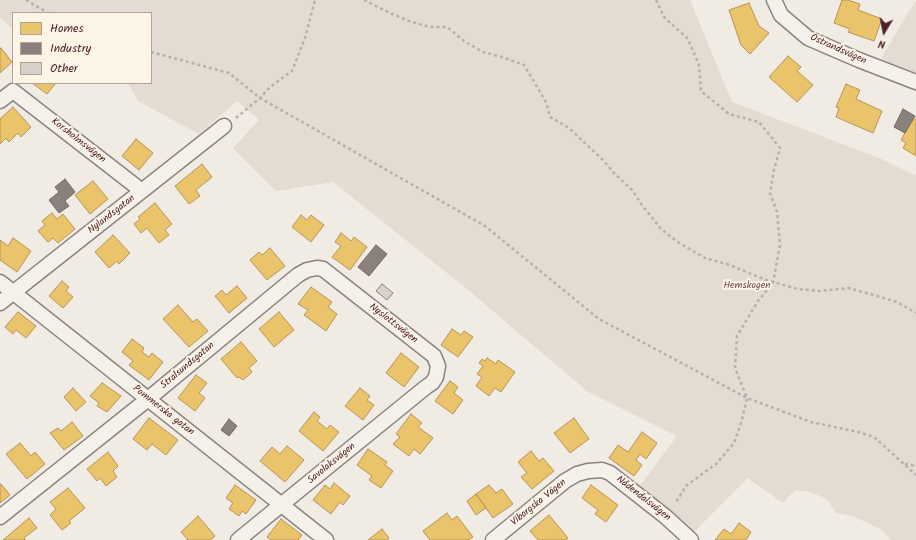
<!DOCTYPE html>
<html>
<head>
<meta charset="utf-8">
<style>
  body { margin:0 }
  #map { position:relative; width:916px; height:540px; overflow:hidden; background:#f0ebe3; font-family:Kalam,sans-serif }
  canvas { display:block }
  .legend { position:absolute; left:12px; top:12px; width:140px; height:72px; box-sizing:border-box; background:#fcf5e5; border:1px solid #b59f9b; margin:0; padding:5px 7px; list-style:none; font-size:12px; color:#4a1f2b }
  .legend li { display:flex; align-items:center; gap:8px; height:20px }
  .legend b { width:20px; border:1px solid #b59f9b }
  .north { position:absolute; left:864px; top:12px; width:40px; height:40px; -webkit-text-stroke:3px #fcf5e5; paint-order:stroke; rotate:190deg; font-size:11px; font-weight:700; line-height:16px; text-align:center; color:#4a1f2b }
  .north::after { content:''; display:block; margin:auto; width:14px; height:18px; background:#4a1f2b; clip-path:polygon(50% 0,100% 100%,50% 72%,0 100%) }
</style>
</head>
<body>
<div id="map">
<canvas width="916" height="540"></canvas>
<ul class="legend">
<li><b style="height:11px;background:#e9c46a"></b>Homes</li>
<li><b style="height:11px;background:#8a817c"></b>Industry</li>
<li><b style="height:11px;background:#d7d1cc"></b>Other</li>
</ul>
<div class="north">N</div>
</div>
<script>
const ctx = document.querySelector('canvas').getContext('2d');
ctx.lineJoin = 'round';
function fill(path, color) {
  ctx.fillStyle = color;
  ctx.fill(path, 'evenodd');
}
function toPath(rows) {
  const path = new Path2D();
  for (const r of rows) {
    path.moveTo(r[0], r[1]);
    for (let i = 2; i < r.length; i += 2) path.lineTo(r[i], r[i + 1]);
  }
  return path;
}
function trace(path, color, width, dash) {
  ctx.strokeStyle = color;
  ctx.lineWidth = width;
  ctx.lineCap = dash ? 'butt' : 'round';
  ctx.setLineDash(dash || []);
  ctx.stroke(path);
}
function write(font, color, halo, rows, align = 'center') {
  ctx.font = font + ' Kalam,sans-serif';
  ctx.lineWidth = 4;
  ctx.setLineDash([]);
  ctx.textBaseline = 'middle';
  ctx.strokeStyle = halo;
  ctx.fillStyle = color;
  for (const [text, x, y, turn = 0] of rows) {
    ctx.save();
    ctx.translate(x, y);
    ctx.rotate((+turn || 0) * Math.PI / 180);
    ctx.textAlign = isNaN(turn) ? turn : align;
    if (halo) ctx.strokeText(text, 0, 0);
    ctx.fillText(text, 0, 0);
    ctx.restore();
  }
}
const green = toPath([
  [0,0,690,0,732,102,879,158,916,176,916,540,891,540,882,530,853,516,836,513,827,499,810,492,795,490,783,503,748,478,693,533,639,487,677,436,587,391,467,289,333,182,276,191,233,148,259,120,237,101,199,134,138,101,128,83,151,83,151,13,13,13,13,29,0,18],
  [916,1,916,76,881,59,909,11]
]);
const homes = toPath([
  [842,0,848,0,860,4,858,10,882,19,874,41,848,32,850,29,834,23,842,0],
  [749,3,759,26,769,33,750,54,741,45,729,10,749,3],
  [1,48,12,62,0,73,0,49,1,48],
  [788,56,801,67,797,71,813,85,797,102,769,77,788,56],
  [32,83,56,83,47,94,32,83],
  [846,84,860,90,856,99,882,111,873,133,836,117,839,108,836,107,846,84],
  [13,107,31,127,21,137,18,133,9,142,6,138,0,144,0,119,13,107],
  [913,118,916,120,916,156,903,148,906,143,901,140,913,118],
  [136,139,153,153,139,170,122,156,136,139],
  [202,164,212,177,196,190,200,196,189,204,175,186,202,164],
  [93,181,108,199,90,214,75,195,93,181],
  [155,203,172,224,165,230,169,235,159,243,147,228,141,233,134,224,140,219,138,217,155,203],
  [52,213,57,219,63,214,75,229,58,243,53,238,48,242,38,231,45,225,42,221,52,213],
  [301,215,307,220,311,215,324,225,311,242,292,227,301,215],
  [341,233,351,241,354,237,367,247,350,270,332,257,341,246,335,242,341,233],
  [113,235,130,253,119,264,117,261,109,268,95,252,113,235],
  [13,238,31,251,17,272,0,260,0,240,8,246,13,238],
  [270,248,285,266,267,280,250,260,259,252,262,255,270,248],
  [62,281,69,287,66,291,73,297,63,308,49,296,62,281],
  [237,286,247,298,229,313,215,296,222,290,226,295,237,286],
  [311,287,332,302,328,307,337,314,326,331,304,315,308,310,298,304,311,287],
  [178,305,193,322,197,319,208,331,189,347,163,319,178,305],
  [18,312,36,326,26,338,16,330,13,334,5,327,18,312],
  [279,312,294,330,274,347,259,329,279,312],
  [452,329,461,335,464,331,473,337,458,357,441,345,452,329],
  [132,339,144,348,142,352,149,357,152,353,163,362,149,380,129,365,133,361,122,352,132,339],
  [241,342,257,361,249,368,252,372,243,380,239,377,237,378,221,359,241,342],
  [401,353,419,367,404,387,386,373,401,353],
  [487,358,496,364,498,360,515,372,501,392,495,388,489,396,476,386,482,377,477,374,483,366,479,363,482,359,485,361,487,358],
  [196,375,207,383,199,393,205,398,195,411,178,398,196,375],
  [450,381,458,387,454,393,463,400,453,414,435,401,450,381],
  [102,383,121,396,107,412,97,406,99,403,90,396,102,383],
  [73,388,86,402,76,411,64,397,73,388],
  [360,388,370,396,367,400,374,405,363,420,345,406,360,388],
  [314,412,320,417,317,421,327,429,330,425,339,432,323,451,299,431,314,412],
  [411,414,422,423,418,427,433,438,420,454,414,449,409,456,393,444,400,437,396,434,411,414],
  [149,418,178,440,166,455,152,444,147,450,133,439,149,418],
  [574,418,589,439,570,453,554,433,574,418],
  [72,422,83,436,64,450,50,433,58,428,61,431,72,422],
  [642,432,657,443,646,459,640,454,636,460,642,465,634,476,609,458,618,445,628,452,642,432],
  [20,443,31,456,35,452,45,464,27,479,6,454,20,443],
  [287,446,304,460,285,482,260,461,272,447,280,454,287,446],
  [368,449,387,462,385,465,393,471,381,488,369,480,372,476,357,465,368,449],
  [531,451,539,461,543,458,554,471,532,489,521,477,527,473,518,462,531,451],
  [108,452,118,466,113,471,117,477,106,486,100,478,97,481,87,469,108,452],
  [334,483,350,496,343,505,340,502,331,514,313,500,325,485,330,489,334,483],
  [0,484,1,484,10,495,0,503,0,484],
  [235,485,256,500,246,514,242,511,239,516,229,509,233,503,226,498,235,485],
  [489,485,496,493,502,489,513,504,493,518,476,494,489,485],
  [591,485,618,505,606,522,595,514,598,510,582,498,591,485],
  [68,488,85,508,69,521,71,523,62,530,50,515,56,509,50,502,68,488],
  [476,494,486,508,476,515,467,501,476,494],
  [447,513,452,520,457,516,473,537,468,540,430,540,423,531,447,513],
  [549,515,568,538,566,540,538,540,530,531,549,515],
  [198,516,215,536,210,540,188,540,181,532,198,516],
  [29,518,37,528,24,538,26,540,3,540,29,518],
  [281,519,302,535,298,540,271,540,267,537,281,519],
  [739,523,751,532,746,540,715,540,724,529,731,534,739,523],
  [382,529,389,538,387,540,368,540,382,529]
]);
const industry = toPath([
  [903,109,915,116,905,133,894,127,903,109],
  [65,179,75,192,65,201,69,206,59,213,49,200,59,192,55,187,65,179],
  [376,245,387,254,369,276,358,267,376,245],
  [229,419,237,426,229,436,221,430,229,419]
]);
const building = toPath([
  [382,284,393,293,387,300,376,291,382,284]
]);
const path = toPath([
  [26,0,48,13],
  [364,0,390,13,409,21,430,27,447,27,464,41,483,52,502,57,524,65,546,102,550,117,569,128,603,160,614,173,632,190,642,205,661,229,679,243,705,258,727,264,766,280,798,289,819,291,849,288,897,302,916,313],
  [656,0,664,17,688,39,699,65,701,91,729,114,759,122,780,148,774,170,770,193,777,212,780,245,773,283,758,301,737,336,735,368,747,398,742,420,734,443,716,464,686,486,675,504],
  [151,52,229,73,260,98,485,226,599,319,747,398,811,422,858,432,874,437,916,475],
  [236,118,260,98,270,87,292,71,305,38,315,0],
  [905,464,916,466]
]);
const street = toPath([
  [774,0,781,15,808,38,859,60,916,82],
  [0,101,13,91,142,191],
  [0,282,326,540],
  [0,303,224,126],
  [0,517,148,399,298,275,307,270,317,268,323,269,434,356,438,366,436,377,432,383,426,387,238,540],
  [493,540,565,481,577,474,588,471,602,470,610,473,666,517,691,540]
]);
const streetNames = [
  ["Östrandsvägen",838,50,24],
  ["Korsholmsvägen",78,141,38],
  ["Nylandsgatan",112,215,-38],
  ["Nyslottsvägen",393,324,38],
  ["Stralsundsgatan",188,366,-40],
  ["Pommerska gatan",163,411,38],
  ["Savolaksvägen",332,464,-39],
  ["Nådendalsvägen",643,499,38],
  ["Viborgska Vägen",539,503,-39]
];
const parkNames = [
  ["Hemskogen",747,286]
];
fill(green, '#e4dbd2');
fill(homes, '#e9c46a');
trace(homes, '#b99257', 1);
fill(industry, '#8a817c');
trace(industry, '#776464', 1);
fill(building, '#d7d1cc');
trace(building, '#8d8281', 1);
trace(street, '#8d8281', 17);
trace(path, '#b7b0ad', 2.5, [3, 3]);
trace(street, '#f4f1eb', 14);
write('10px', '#4a1f2b', '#fcf5e5', streetNames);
write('10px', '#6e4b51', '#fcf5e5', parkNames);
</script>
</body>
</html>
